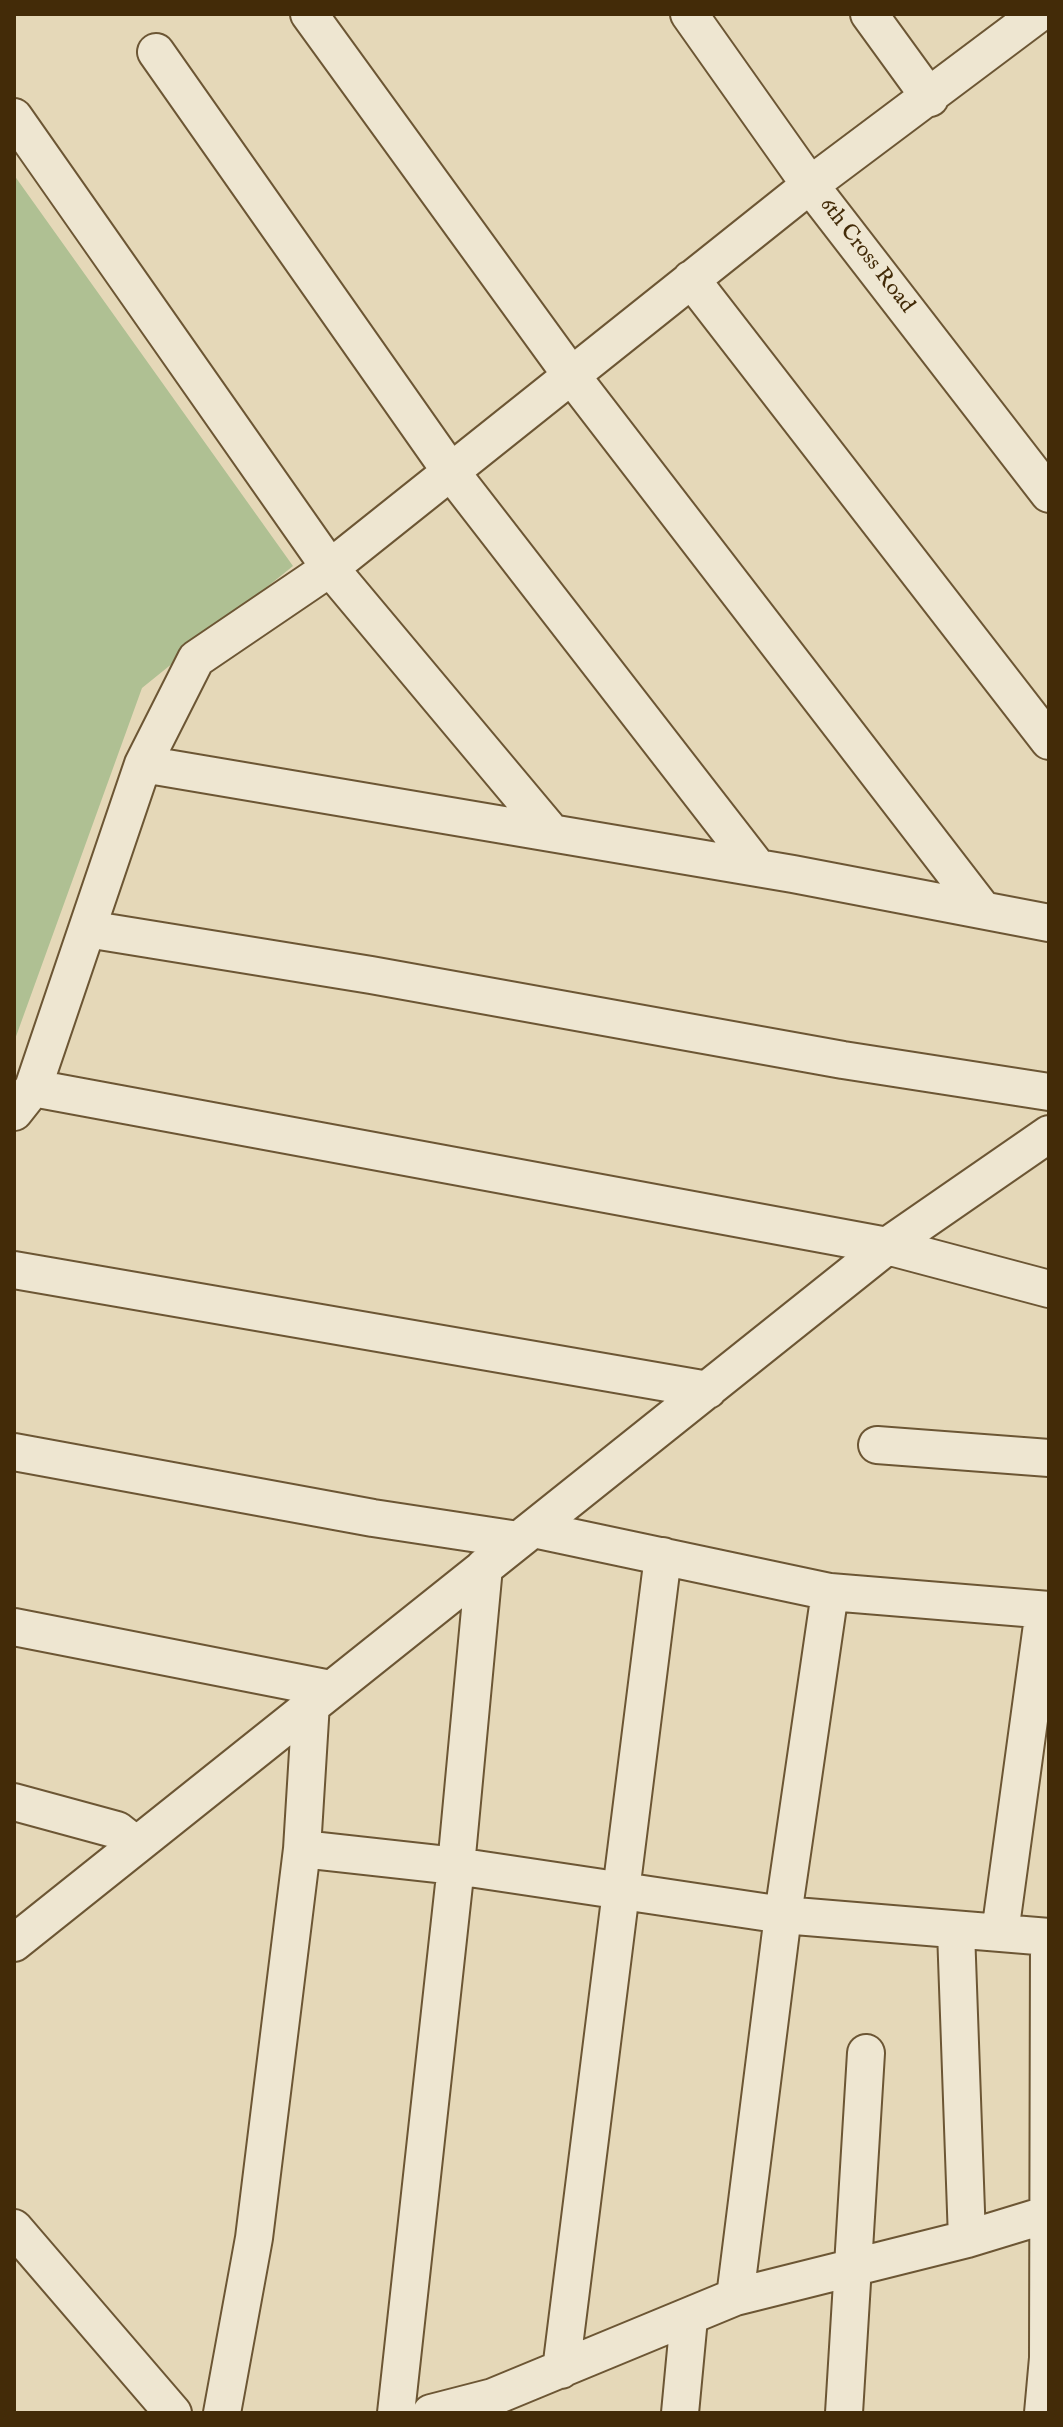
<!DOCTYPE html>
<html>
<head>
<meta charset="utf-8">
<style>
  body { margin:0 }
  #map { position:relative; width:1063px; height:2427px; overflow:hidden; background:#e5d8b8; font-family:"IM FELL English",serif }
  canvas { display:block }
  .frame { position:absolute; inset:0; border:16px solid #432b08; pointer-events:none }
</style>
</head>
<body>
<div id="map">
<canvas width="1063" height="2427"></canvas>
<div class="frame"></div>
</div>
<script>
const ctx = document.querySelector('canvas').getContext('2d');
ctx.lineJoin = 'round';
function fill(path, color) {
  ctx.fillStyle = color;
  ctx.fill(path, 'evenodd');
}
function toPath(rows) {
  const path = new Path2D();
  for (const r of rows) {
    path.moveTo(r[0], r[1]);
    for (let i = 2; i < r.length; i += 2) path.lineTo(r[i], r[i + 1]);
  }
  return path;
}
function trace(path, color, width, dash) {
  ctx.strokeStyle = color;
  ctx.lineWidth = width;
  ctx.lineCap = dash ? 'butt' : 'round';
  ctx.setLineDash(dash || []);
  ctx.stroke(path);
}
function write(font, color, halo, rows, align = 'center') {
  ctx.font = font + ' "IM FELL English",serif';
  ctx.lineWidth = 6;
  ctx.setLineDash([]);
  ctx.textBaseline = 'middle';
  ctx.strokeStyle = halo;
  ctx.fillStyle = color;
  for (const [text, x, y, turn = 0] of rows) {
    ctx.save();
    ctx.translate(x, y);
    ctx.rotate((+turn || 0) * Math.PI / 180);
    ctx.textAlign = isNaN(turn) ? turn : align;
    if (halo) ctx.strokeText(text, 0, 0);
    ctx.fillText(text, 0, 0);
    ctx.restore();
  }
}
const green = toPath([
  [14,175,293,566,142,688,14,1042]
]);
const street = toPath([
  [309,14,571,375,983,910],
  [689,14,810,185,1049,494],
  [869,14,930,98],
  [156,52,451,472,758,868],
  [14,117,330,568,552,833],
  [691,279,1049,741],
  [143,764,793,874,1049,923],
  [87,929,371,975,843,1060,1049,1092],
  [33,1088,887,1246,1049,1289],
  [14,1112,33,1088,143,764,196,659,330,568,810,185,1038,14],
  [14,1270,708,1390],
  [877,1445,1049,1458],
  [14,1452,373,1518,518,1540],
  [533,1529,830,1592,1049,1610],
  [14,1627,330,1689],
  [14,1802,117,1830,136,1845],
  [302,1849,456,1866,783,1915,1049,1937],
  [956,1931,967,2239],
  [1000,1933,1044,1610],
  [14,1943,887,1246,1049,1134],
  [14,2228,173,2413],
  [735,2297,783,1915,830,1592],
  [561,2370,663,1556],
  [222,2413,254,2238,302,1849,311,1703],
  [396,2413,456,1866,484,1567],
  [431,2413,493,2397,735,2297,967,2239,1049,2214],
  [680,2413,689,2318],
  [844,2413,866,2053],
  [1043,2413,1048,2358,1049,1941]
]);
const streetNames = [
  ["6th Cross Road",866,256,52]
];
fill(green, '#afc093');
trace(street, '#6c5634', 40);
trace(street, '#eee6d1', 36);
write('22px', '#432b08', '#eee6d1', streetNames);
</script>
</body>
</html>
